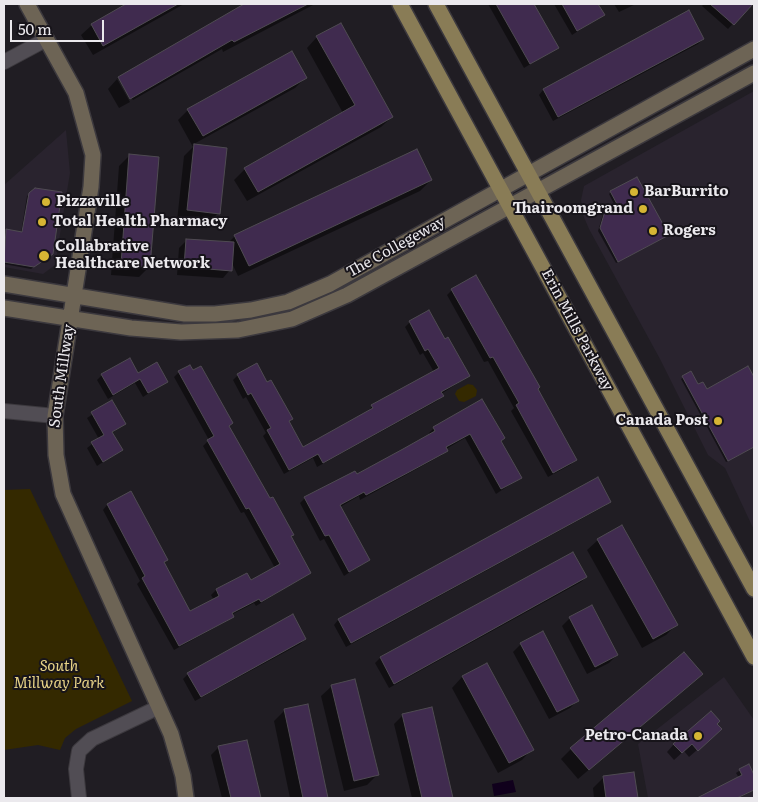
<!DOCTYPE html>
<html>
<head>
<meta charset="utf-8">
<style>
  body { margin:0 }
  #map { position:relative; width:758px; height:802px; overflow:hidden; background:#201d23; font-family:Literata,serif }
  canvas { display:block }
  .frame { position:absolute; inset:0; border:5px solid #ebe9ed; pointer-events:none }
  .scale { position:absolute; left:10px; top:20px; width:94px; height:22px; box-sizing:border-box; border:2px solid #ebe9ed; border-top:0; padding-left:6px; font-size:15px; line-height:18px; white-space:nowrap; color:#ebe9ed; -webkit-text-stroke:4px #17141a; paint-order:stroke }
</style>
</head>
<body>
<div id="map">
<canvas width="758" height="802"></canvas>
<div class="frame"></div>
<div class="scale">50 m</div>
</div>
<script>
const ctx = document.querySelector('canvas').getContext('2d');
ctx.lineJoin = 'round';
function fill(path, color) {
  ctx.fillStyle = color;
  ctx.fill(path, 'evenodd');
}
function toPath(rows) {
  const path = new Path2D();
  for (const r of rows) {
    path.moveTo(r[0], r[1]);
    for (let i = 2; i < r.length; i += 2) path.lineTo(r[i], r[i + 1]);
  }
  return path;
}
function trace(path, color, width, dash) {
  ctx.strokeStyle = color;
  ctx.lineWidth = width;
  ctx.lineCap = dash ? 'butt' : 'round';
  ctx.setLineDash(dash || []);
  ctx.stroke(path);
}
function write(font, color, halo, rows, align = 'center') {
  ctx.font = font + ' Literata,serif';
  ctx.lineWidth = 4;
  ctx.setLineDash([]);
  ctx.textBaseline = 'middle';
  ctx.strokeStyle = halo;
  ctx.fillStyle = color;
  for (const [text, x, y, turn = 0] of rows) {
    ctx.save();
    ctx.translate(x, y);
    ctx.rotate((+turn || 0) * Math.PI / 180);
    ctx.textAlign = isNaN(turn) ? turn : align;
    if (halo) ctx.strokeText(text, 0, 0);
    ctx.fillText(text, 0, 0);
    ctx.restore();
  }
}
const built = toPath([
  [754,91,754,530,725,468,708,455,660,359,589,229,583,215,581,200,584,186],
  [66,130,70,173,55,265,43,274,4,267,4,185],
  [724,677,754,720,754,798,648,798,638,744]
]);
const green = toPath([
  [468,384,473,385,477,390,476,396,464,402,459,401,455,394,457,390],
  [30,489,132,701,76,729,65,738,60,750,38,745,4,750,4,490]
]);
const water = toPath([
  [513,780,516,792,494,796,492,784]
]);
const shadow = toPath([
  [129,4,184,4,93,55,81,35,92,25],
  [246,4,315,4,223,52,222,49,133,100,120,79,117,79,130,102,119,108,108,89,118,78,216,24,225,15],
  [488,4,533,4,557,48,524,68],
  [554,4,597,4,603,15,572,35],
  [614,4,636,4,619,12],
  [704,4,751,4,728,29,702,6],
  [317,37,392,117,381,127,247,201,234,180,245,169,343,113,307,48],
  [703,39,698,44,553,121,539,95,543,90],
  [305,78,295,88,192,145,225,149,218,213,208,224,177,221,184,156,193,147,178,120,188,110],
  [129,156,149,267,139,277,111,275,119,166],
  [431,180,420,191,238,276,231,261,230,270,223,278,177,275,179,248,187,240,228,243,235,236],
  [611,192,665,237,616,263,598,231,603,214,615,206,609,194],
  [30,194,49,256,31,269,4,264,4,233,7,231,21,233,27,196],
  [452,290,536,390,575,460,570,465,548,477,511,411,514,408,488,361,484,362,447,295],
  [410,322,445,340,469,376,441,394,442,396,437,401,317,467,313,458,284,474,263,436,266,433,246,397,243,399,233,380,238,375,288,422,302,449,368,413,372,406,434,372,423,353,420,355,405,327],
  [748,368,754,379,754,447,726,462,681,379,691,373,698,386,706,390],
  [179,372,228,426,310,573,256,606,254,603,231,615,227,621,174,650,137,584,140,581,103,510,107,505,163,563,190,612,214,600,211,595,216,590,246,574,250,581,275,568,244,512,241,513,203,446,209,440,174,377],
  [102,375,138,375,166,382,143,397,135,383,108,399,97,380],
  [482,400,500,442,520,478,496,494,465,438,446,449,442,455,404,476,360,500,359,496,340,507,368,560,344,576,324,539,320,541,300,503,305,498,356,476,430,435,429,433,434,428],
  [111,402,124,424,112,433,121,450,97,466,87,448,99,439,87,418],
  [597,479,610,501,605,506,346,647,334,625,338,620],
  [598,540,676,625,666,635,642,648,587,550],
  [573,553,586,577,581,582,389,688,375,663,380,658],
  [570,618,617,655,609,663,587,674,562,626],
  [305,639,300,644,195,701,183,679,188,674],
  [521,644,578,700,570,708,549,719,513,652],
  [486,664,532,749,522,760,498,773,452,688,462,677],
  [701,674,578,779,561,759,571,749],
  [332,686,377,775,367,785,344,791,321,696],
  [307,706,326,798,290,798,274,721,285,710],
  [403,715,452,795,452,798,412,798,394,724],
  [716,724,712,737,689,757,684,751,674,760,667,752,674,744],
  [246,741,259,798,222,798,211,755,219,747],
  [748,765,754,778,754,790,738,798,700,798,739,778,736,773],
  [633,773,637,798,594,798,593,788,603,778]
]);
const building = toPath([
  [126,4,178,4,103,46,91,24,126,4],
  [244,4,308,4,234,42,232,40,130,99,118,77,244,4],
  [496,4,534,4,559,48,530,64,496,4],
  [562,4,598,4,605,15,577,31,562,4],
  [710,4,753,4,734,25,710,4],
  [689,10,704,39,558,117,543,89,689,10],
  [341,23,393,117,258,192,244,168,355,105,316,36,341,23],
  [292,51,307,78,203,136,187,109,292,51],
  [194,144,227,148,220,214,187,210,194,144],
  [417,149,432,180,249,266,234,235,417,149],
  [129,154,159,157,150,267,121,265,129,154],
  [637,177,669,235,618,262,600,228,605,211,617,204,610,191,637,177],
  [35,188,62,192,53,254,34,267,4,262,6,229,22,232,29,193,35,188],
  [186,239,234,242,232,271,184,267,186,239],
  [476,275,540,387,538,389,577,460,553,473,516,405,519,403,493,357,490,358,451,289,476,275],
  [429,310,445,339,448,337,470,376,441,392,444,396,323,463,318,454,289,470,267,430,271,428,251,393,248,395,237,374,257,363,267,382,271,380,293,419,289,421,303,447,373,408,371,405,439,368,428,349,425,351,409,321,429,310],
  [130,358,138,373,157,362,168,382,148,393,140,379,113,395,101,374,130,358],
  [190,365,193,370,201,366,233,423,229,426,270,498,273,497,294,535,291,536,311,573,261,602,259,599,232,613,234,617,179,646,142,578,145,576,107,504,131,491,168,560,164,562,190,611,219,596,216,589,247,573,251,580,280,564,249,508,246,509,207,440,214,436,178,371,190,365],
  [748,366,754,377,754,447,728,461,682,376,691,371,698,384,703,382,707,389,748,366],
  [482,399,505,438,501,441,522,478,501,489,470,434,446,447,448,451,411,471,366,495,364,492,340,505,370,560,349,572,329,535,325,536,304,497,355,471,357,474,403,449,435,431,433,427,482,399],
  [112,400,126,424,112,432,123,450,103,462,91,442,104,435,91,412,112,400],
  [598,477,611,502,351,643,338,619,598,477],
  [622,525,678,625,653,639,597,539,622,525],
  [573,552,587,577,394,684,380,657,573,552],
  [592,605,618,655,595,667,569,617,592,605],
  [293,614,306,639,201,697,187,673,293,614],
  [543,631,579,701,557,712,520,643,543,631],
  [684,652,703,674,589,770,570,748,684,652],
  [487,663,534,750,509,763,462,676,487,663],
  [355,679,379,775,354,781,331,685,355,679],
  [308,704,328,798,303,798,284,709,308,704],
  [432,707,453,798,422,798,402,714,432,707],
  [711,711,720,721,717,724,722,729,698,751,692,744,682,753,673,744,711,711],
  [247,740,261,798,231,798,218,746,247,740],
  [749,764,754,775,754,790,737,798,697,798,742,775,739,769,749,764],
  [634,772,638,798,606,798,603,776,634,772]
]);
const street = toPath([
  [4,62,47,39],
  [4,411,55,416],
  [79,798,76,769,79,751,92,739,159,707]
]);
const secondary = toPath([
  [27,4,76,93,93,155,91,187,55,416,56,455,63,494,171,734,183,776,186,798],
  [4,284,185,314,215,314,251,310,288,302,330,284,754,49],
  [4,308,131,328,181,332,238,330,292,319,347,295,754,73]
]);
const primary = toPath([
  [400,4,754,657],
  [436,4,754,589]
]);
const markers = [
  [634,192,5,"#d6b534"],
  [46,202,5,"#d6b534"],
  [643,209,5,"#d6b534"],
  [42,222,5,"#d6b534"],
  [653,231,5,"#d6b534"],
  [44,256,6,"#d6b534"],
  [718,421,5,"#d6b534"],
  [698,736,5,"#d6b534"]
];
const poiNames = [
  ["BarBurrito",644,192],
  ["Pizzaville",56,202],
  ["Thairoomgrand",633,209,"right"],
  ["Total Health Pharmacy",52,222],
  ["Rogers",663,231],
  ["Collabrative",55,247],
  ["Healthcare Network",55,264],
  ["Canada Post",708,421,"right"],
  ["Petro-Canada",688,736,"right"]
];
const streetNames = [
  ["The Collegeway",396,247,-29],
  ["Erin Mills Parkway",577,330,62],
  ["South Millway",62,376,-82]
];
const parkNames = [
  ["South",59,667],
  ["Millway Park",59,684]
];
fill(built, '#29232e');
fill(green, '#342900');
fill(water, '#10001c');
fill(shadow, '#0007');
fill(building, '#402b4f');
trace(building, '#4f4b52', 1);
trace(street, '#3c393e', 16);
trace(secondary, '#3c393e', 18);
trace(primary, '#3c393e', 18);
trace(street, '#514d54', 14);
trace(secondary, '#6d6455', 15);
trace(primary, '#897c56', 15);
for (const [x, y, r, color] of markers) {
  const dot = new Path2D();
  dot.arc(x, y, r, 0, 2 * Math.PI);
  ctx.fillStyle = color;
  ctx.fill(dot);
  trace(dot, '#17141a', 2);
}
write('bold 15px', '#ebe9ed', '#17141a', poiNames, 'left');
write('15px', '#ebe9ed', '#17141a', streetNames);
write('italic 15px', '#e7d286', '#17141a', parkNames);
</script>
</body>
</html>
